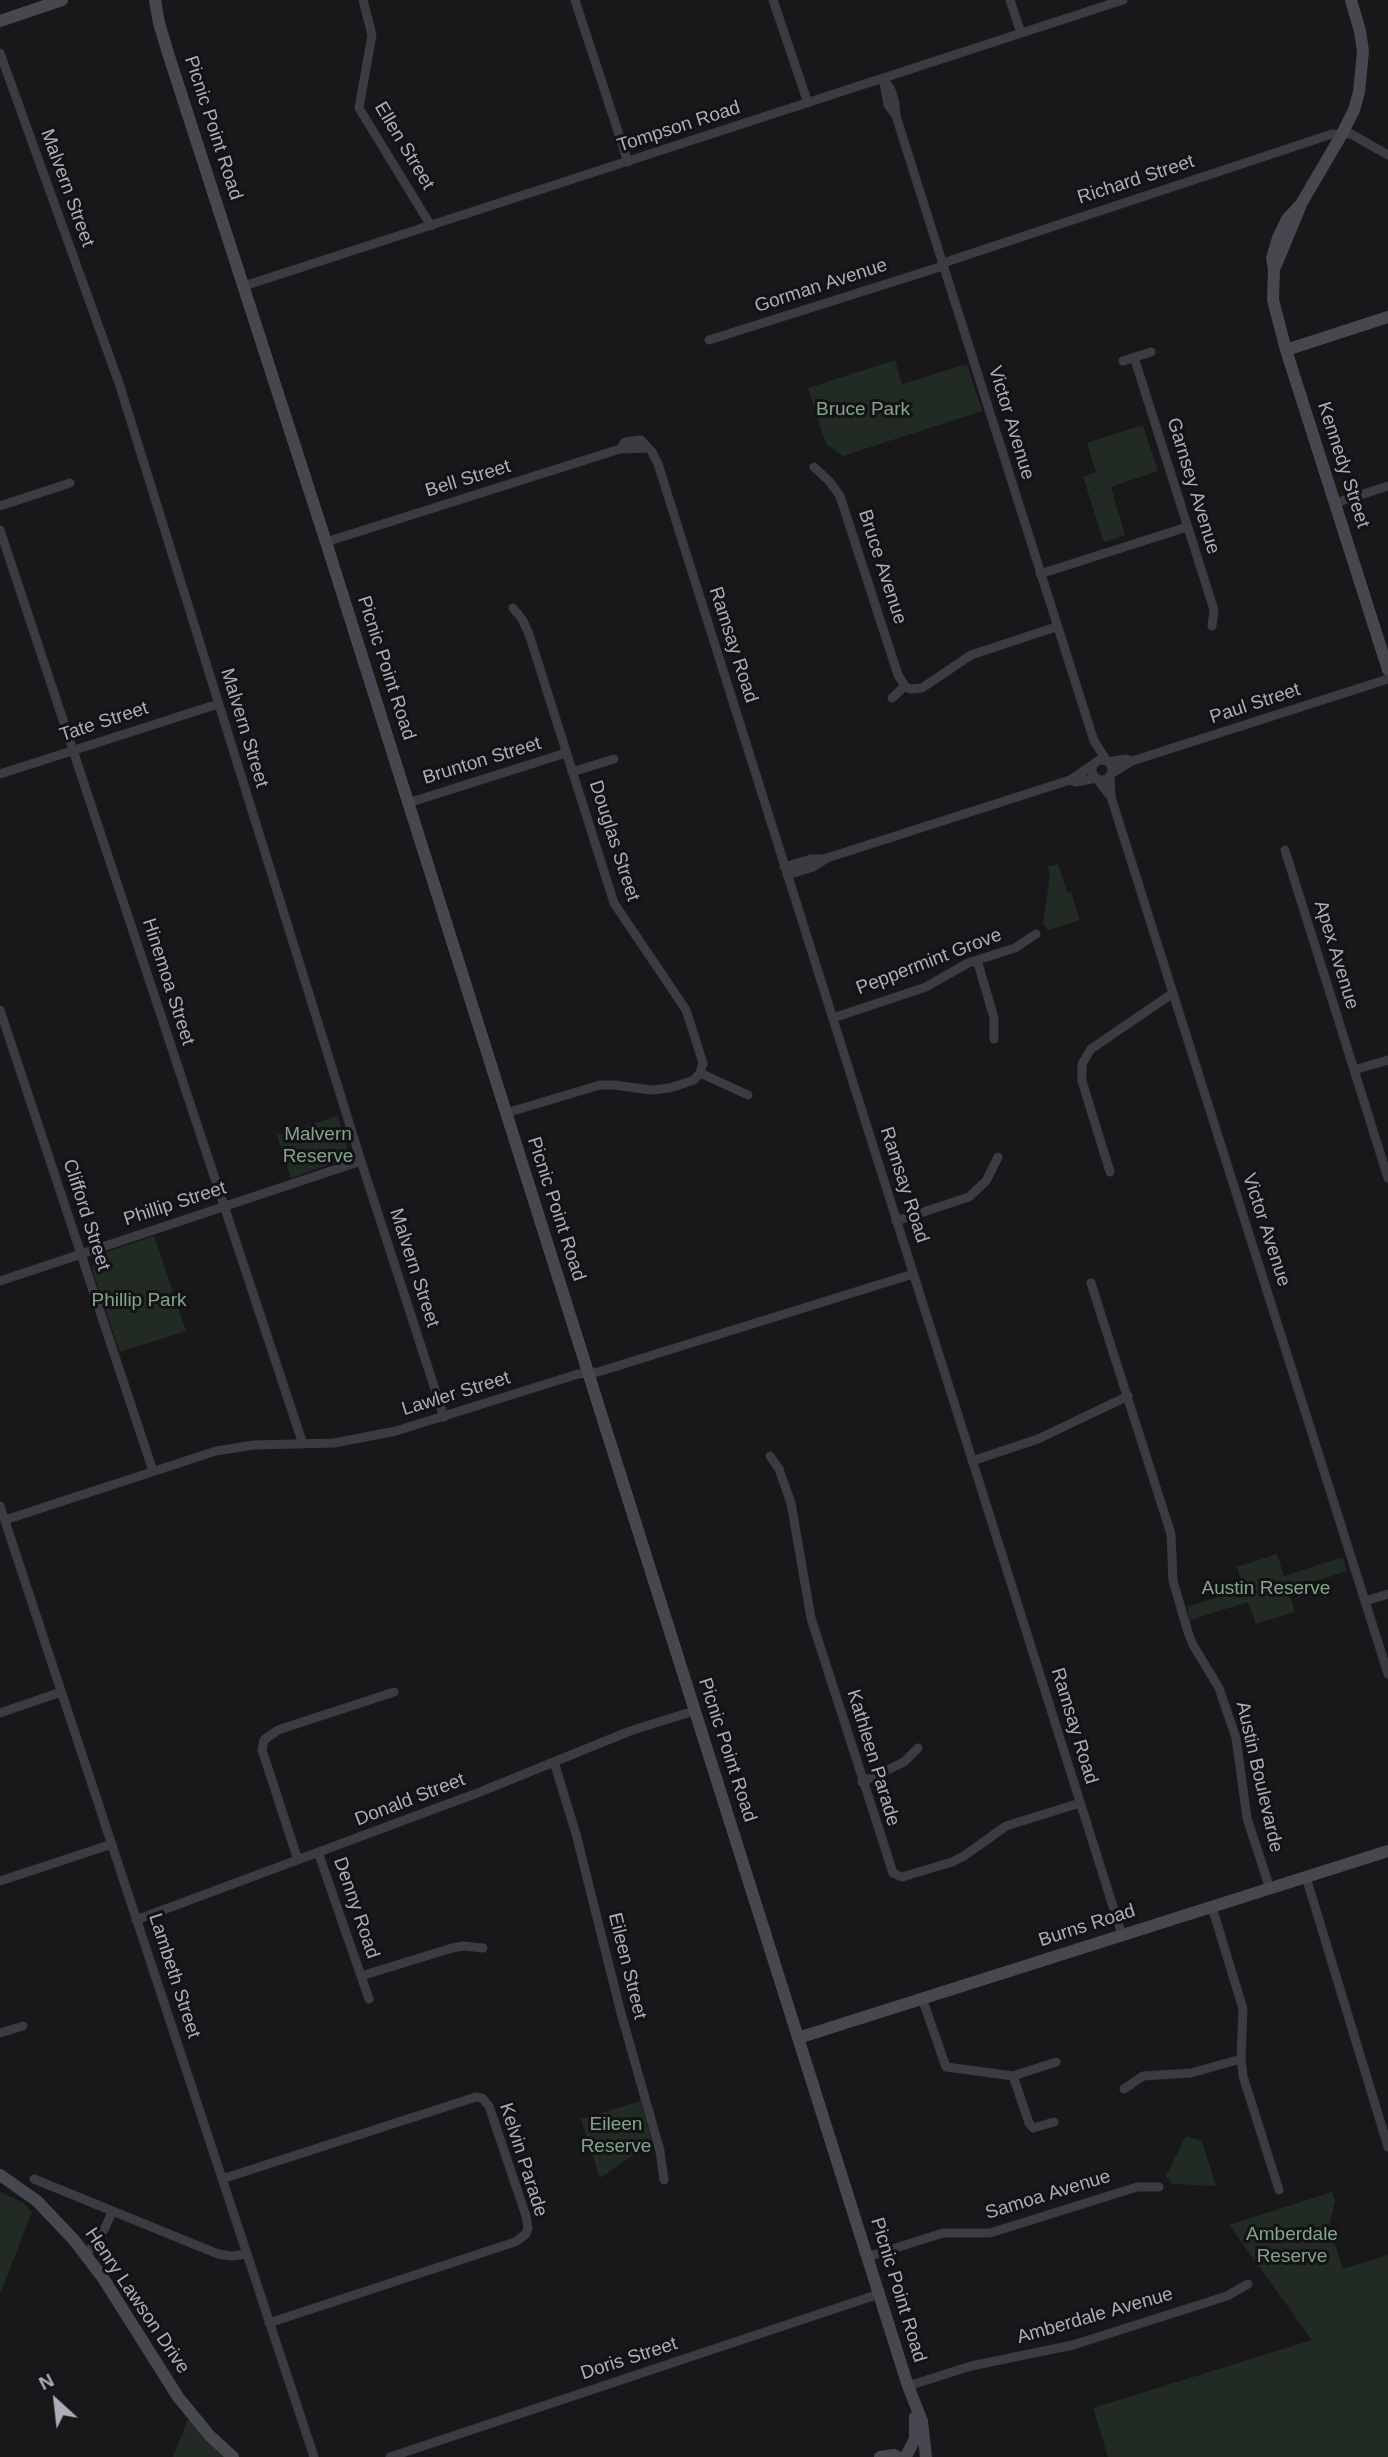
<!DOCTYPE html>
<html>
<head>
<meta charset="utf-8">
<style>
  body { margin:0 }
  #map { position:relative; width:1388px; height:2457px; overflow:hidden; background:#18181a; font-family:Arial,sans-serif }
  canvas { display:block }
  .north { position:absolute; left:21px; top:2366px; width:70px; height:70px; -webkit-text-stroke:5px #131315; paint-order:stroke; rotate:333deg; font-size:19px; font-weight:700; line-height:28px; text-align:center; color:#abadb9 }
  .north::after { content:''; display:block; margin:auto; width:24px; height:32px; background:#abadb9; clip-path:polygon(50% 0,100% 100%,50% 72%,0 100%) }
</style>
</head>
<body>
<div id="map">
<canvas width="1388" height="2457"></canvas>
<div class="north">N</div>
</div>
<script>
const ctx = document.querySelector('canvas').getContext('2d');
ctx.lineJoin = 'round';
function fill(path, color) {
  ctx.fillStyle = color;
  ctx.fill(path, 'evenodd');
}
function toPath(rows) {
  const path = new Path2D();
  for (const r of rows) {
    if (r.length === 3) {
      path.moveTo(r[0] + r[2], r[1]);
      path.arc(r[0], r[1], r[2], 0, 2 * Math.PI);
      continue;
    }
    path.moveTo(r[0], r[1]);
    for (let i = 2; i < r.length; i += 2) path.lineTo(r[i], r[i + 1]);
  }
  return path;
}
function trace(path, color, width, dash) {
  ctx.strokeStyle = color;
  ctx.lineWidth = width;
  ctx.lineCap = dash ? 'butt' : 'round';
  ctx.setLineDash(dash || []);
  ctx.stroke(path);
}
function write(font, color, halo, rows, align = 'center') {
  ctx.font = font + ' Arial,sans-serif';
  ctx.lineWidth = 6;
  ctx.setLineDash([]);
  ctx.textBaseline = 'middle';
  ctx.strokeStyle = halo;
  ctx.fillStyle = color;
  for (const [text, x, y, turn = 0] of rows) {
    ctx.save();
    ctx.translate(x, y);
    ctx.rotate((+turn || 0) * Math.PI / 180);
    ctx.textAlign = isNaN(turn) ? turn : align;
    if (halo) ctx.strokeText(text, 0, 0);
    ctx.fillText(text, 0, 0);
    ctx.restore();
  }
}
const green = toPath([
  [895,360,902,384,967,364,982,411,843,456,826,444,808,388],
  [1143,425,1158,471,1111,487,1125,535,1104,542,1083,477,1096,472,1087,443],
  [1058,864,1067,892,1071,891,1080,920,1049,930,1043,924,1050,875,1048,867],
  [338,1116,348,1151,345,1159,291,1178,277,1135],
  [154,1236,186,1331,120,1352,93,1272,93,1263,101,1254],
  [1277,1554,1284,1576,1343,1557,1347,1571,1288,1590,1295,1612,1256,1624,1248,1602,1190,1620,1187,1607,1244,1588,1237,1567],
  [641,2101,652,2142,600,2178,581,2119],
  [1186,2136,1202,2141,1216,2186,1172,2184,1166,2176],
  [0,2192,24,2203,32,2212,0,2294],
  [1332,2192,1335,2201,1329,2227,1343,2269,1388,2255,1388,2457,1108,2457,1093,2408,1312,2340,1229,2225],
  [188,2419,227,2457,173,2457]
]);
const street = toPath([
  [363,0,372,35,359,108,431,226],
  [575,0,628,162],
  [773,0,808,103],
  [1010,0,1021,33],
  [0,53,119,383,361,1161,444,1417],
  [883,78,891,90,895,103,896,116,1094,741,1107,761],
  [883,78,888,105,895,114],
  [943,263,1332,134,1351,134,1388,155],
  [244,286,1123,0],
  [709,340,943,266],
  [1134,357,1214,610,1212,626],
  [1123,361,1151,352],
  [620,449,625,442,641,440,652,452,658,464,1122,1935],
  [814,467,829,481,840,496,898,675,905,686,910,689,922,688,971,655,1056,627],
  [1335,503,1388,486],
  [0,506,70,483],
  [0,530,303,1444],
  [326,542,620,449,648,448],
  [1040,574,1187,527],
  [892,698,905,686],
  [1102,770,10],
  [1108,762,1126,759,1132,761],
  [572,772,614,759],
  [0,774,218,704],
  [1111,774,1132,761,1388,679],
  [1110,776,1111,797,1388,1674],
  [1097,779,1111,797],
  [1070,780,1076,782,1096,778],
  [408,803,566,753],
  [1285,850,1388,1178],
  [784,867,811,859,826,859],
  [787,875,813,867,827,858,1070,780,1094,764],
  [977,960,994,1018,994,1039],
  [0,1010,153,1471],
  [833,1018,926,987,968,963,1015,948,1036,934],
  [1354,1070,1388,1060],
  [700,1073,748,1095],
  [506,1113,600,1085,614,1085,651,1090,670,1088,694,1080,700,1073,703,1063,686,1010,614,903,529,634,522,619,513,608],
  [1110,1172,1082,1081,1082,1064,1091,1049,1173,993],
  [896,1221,969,1197,986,1181,998,1157],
  [0,1281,361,1161],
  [1091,1283,1171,1534,1173,1581,1188,1632,1193,1645,1219,1688,1236,1738,1247,1818,1270,1889],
  [770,1456,779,1469,791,1503,811,1618,893,1873,902,1877,952,1862,964,1856,1006,1826,1080,1803],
  [972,1461,1038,1439,1128,1396],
  [0,1506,314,2457],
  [5,1520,216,1451,254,1445,334,1443,396,1431,578,1374,598,1372,913,1274],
  [1365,1601,1388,1594],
  [0,1713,61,1692],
  [554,1762,576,1834,621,2013,660,2151,664,2180],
  [862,1782,904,1762,918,1748],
  [318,1852,369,1999],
  [298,1860,264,1756,262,1750,264,1740,278,1730,394,1692],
  [1306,1877,1388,2147],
  [0,1881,112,1844],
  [1212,1907,1243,2009,1241,2059,1243,2076,1279,2190],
  [136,1920,480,1792,630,1731,694,1711],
  [361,1976,452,1948,463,1946,483,1948],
  [922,1998,946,2067,1013,2076,1029,2123,1033,2128,1054,2122],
  [0,2033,23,2026],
  [1013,2076,1056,2062],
  [1124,2089,1143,2076,1191,2073,1241,2059],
  [34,2179,218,2254,232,2256,247,2254],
  [222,2179,476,2097,482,2098,489,2106,526,2216,528,2228,526,2234,515,2242,269,2323],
  [86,2255,105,2228,112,2212],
  [867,2257,943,2233,990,2233,1137,2187,1159,2187],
  [908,2386,971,2366,1073,2345,1227,2296,1248,2284],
  [390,2457,879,2294]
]);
const secondary = toPath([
  [155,0,159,23,168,53,326,542,908,2386,922,2421,926,2457],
  [1351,0,1360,31,1363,51,1359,92,1354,110,1342,134,1301,204,1287,219,1278,238,1272,258,1274,269,1273,300,1286,350,1388,670],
  [0,21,62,0],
  [1276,265,1300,207],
  [1286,350,1388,317],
  [798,2038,1388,1851],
  [0,2175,37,2201,74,2240,103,2278,178,2397,210,2436,233,2457],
  [906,2456,915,2439,915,2417],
  [880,2457,894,2455,898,2457]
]);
const streetNames = [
  ["Tompson Road",679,127,-18],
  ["Picnic Point Road",213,128,72],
  ["Ellen Street",404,146,59],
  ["Richard Street",1136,180,-18],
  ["Malvern Street",67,188,70],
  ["Gorman Avenue",821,286,-18],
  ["Victor Avenue",1011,423,73],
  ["Kennedy Street",1343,465,72],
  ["Bell Street",468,479,-17],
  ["Garnsey Avenue",1193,486,73],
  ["Bruce Avenue",882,567,72],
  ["Ramsay Road",733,645,72],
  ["Picnic Point Road",386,668,72],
  ["Paul Street",1255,704,-18],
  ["Tate Street",104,722,-18],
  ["Malvern Street",244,728,73],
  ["Brunton Street",482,761,-17],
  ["Douglas Street",614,841,72],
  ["Apex Avenue",1336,955,73],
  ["Peppermint Grove",929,962,-21],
  ["Hinemoa Street",168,982,72],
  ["Ramsay Road",904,1185,72],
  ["Phillip Street",175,1204,-18],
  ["Picnic Point Road",556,1209,72],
  ["Clifford Street",86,1215,72],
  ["Victor Avenue",1266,1230,72],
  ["Malvern Street",414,1268,72],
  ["Lawler Street",456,1394,-17],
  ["Ramsay Road",1074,1726,73],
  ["Picnic Point Road",727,1750,72],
  ["Kathleen Parade",873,1758,73],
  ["Austin Boulevarde",1259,1777,77],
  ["Donald Street",410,1800,-21],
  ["Denny Road",356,1908,71],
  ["Burns Road",1087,1926,-18],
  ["Eileen Street",627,1966,76],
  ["Lambeth Street",174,1976,72],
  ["Kelvin Parade",523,2160,72],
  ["Samoa Avenue",1048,2195,-17],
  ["Picnic Point Road",898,2290,73],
  ["Henry Lawson Drive",137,2301,56],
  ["Amberdale Avenue",1095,2316,-16],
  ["Doris Street",629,2359,-18]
];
const parkNames = [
  ["Bruce Park",863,410],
  ["Malvern",318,1135],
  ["Reserve",318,1157],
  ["Phillip Park",139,1301],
  ["Austin Reserve",1266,1589],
  ["Eileen",616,2125],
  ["Reserve",616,2147],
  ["Amberdale",1292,2235],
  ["Reserve",1292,2257]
];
fill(green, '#222a24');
trace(street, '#3b3b41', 9);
trace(secondary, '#47484f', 12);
write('19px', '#abadb9', '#131315', streetNames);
write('19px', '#83a48a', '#131315', parkNames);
</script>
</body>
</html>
